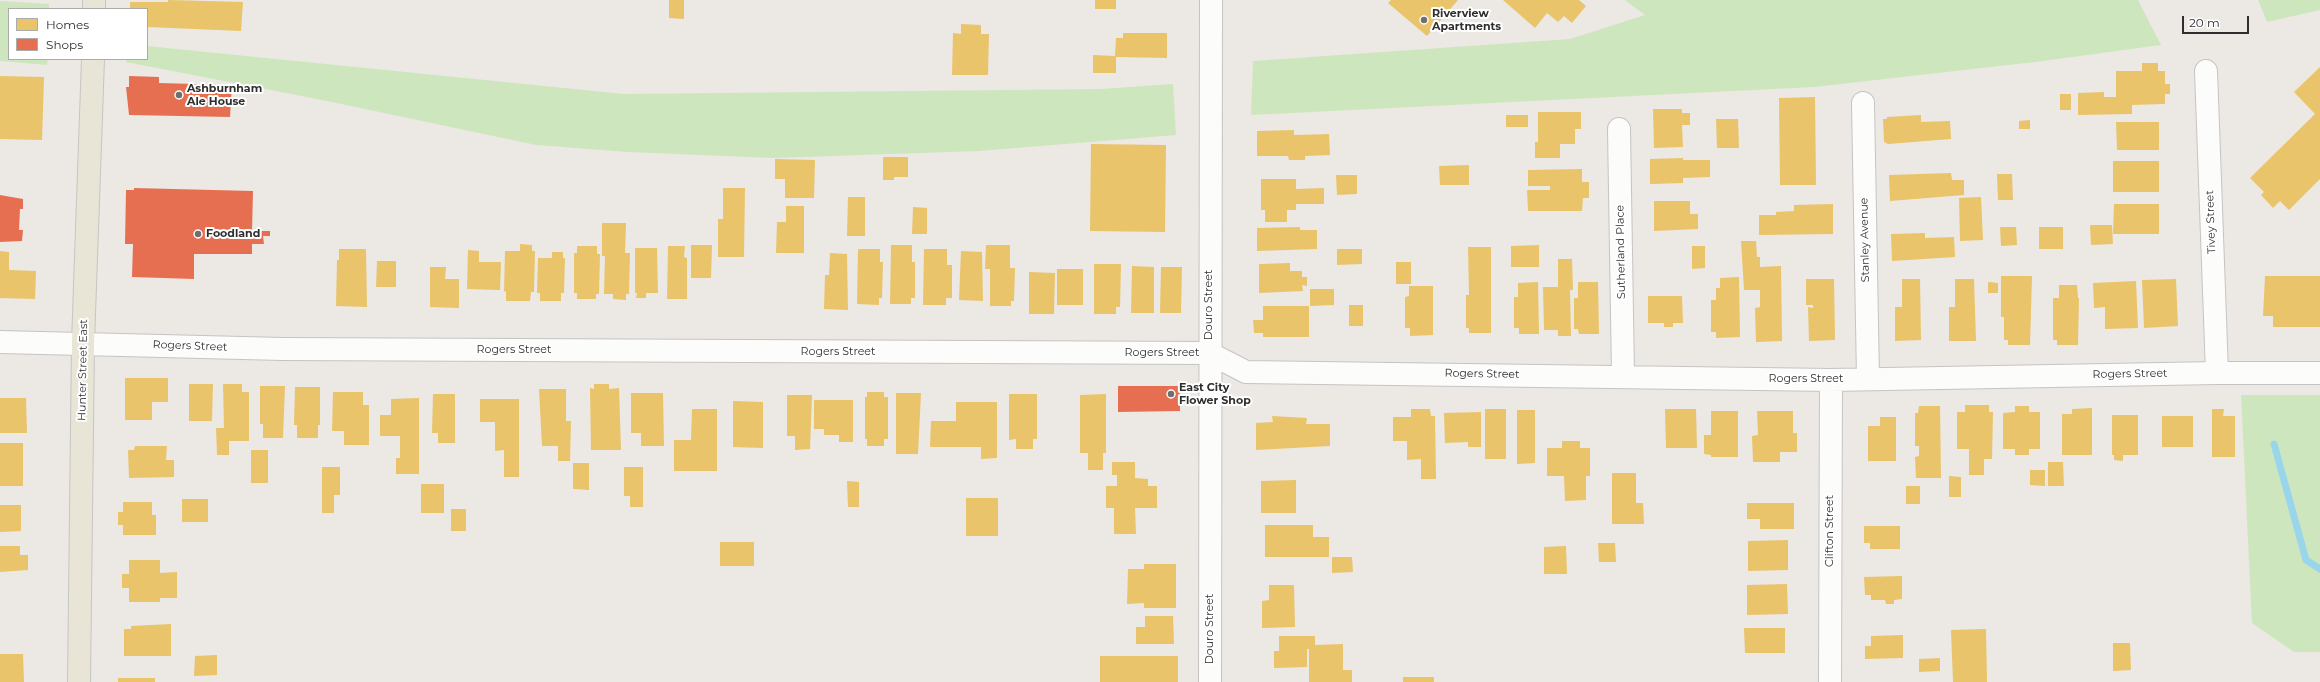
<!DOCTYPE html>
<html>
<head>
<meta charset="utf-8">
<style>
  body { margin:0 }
  #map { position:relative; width:2320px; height:682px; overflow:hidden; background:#ece8e4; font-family:Montserrat,sans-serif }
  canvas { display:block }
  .legend { position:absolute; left:8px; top:8px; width:140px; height:52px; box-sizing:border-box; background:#fff; border:1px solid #ababab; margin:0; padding:5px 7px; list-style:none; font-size:12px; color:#2e2e2e }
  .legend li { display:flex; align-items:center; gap:8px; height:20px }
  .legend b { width:20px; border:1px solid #ababab }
  .scale { position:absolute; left:2182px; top:16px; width:67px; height:18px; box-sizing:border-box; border:2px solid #2e2e2e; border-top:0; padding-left:5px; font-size:12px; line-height:14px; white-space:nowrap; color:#2e2e2e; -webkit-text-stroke:3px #fff; paint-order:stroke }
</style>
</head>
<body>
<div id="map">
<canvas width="2320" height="682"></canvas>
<ul class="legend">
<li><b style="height:11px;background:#e9c46a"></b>Homes</li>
<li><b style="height:11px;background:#e76f51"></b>Shops</li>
</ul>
<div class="scale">20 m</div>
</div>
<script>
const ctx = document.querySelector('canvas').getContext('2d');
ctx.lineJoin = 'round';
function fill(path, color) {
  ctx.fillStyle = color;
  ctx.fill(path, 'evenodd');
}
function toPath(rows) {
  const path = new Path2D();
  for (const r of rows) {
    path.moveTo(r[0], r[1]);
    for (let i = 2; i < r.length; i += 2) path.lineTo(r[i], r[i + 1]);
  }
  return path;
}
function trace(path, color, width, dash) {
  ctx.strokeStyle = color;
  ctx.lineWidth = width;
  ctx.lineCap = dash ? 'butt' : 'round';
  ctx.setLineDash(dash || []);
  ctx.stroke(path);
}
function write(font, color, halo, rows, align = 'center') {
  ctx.font = font + ' Montserrat,sans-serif';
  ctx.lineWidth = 4;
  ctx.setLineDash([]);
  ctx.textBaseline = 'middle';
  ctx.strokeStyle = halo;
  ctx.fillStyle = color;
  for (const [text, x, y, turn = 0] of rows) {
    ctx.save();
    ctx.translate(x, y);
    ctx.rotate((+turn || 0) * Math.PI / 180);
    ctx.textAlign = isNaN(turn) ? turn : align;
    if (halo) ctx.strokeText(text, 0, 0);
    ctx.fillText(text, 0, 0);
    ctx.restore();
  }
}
const green = toPath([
  [1625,0,2138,0,2161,45,2035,62,1814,87,1251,115,1253,61,1570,39,1645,15],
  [2258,0,2320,0,2320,10,2267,22],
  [0,1,49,4,49,9,9,9,9,59,48,59,47,65,0,61],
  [147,46,624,94,1101,89,1173,84,1176,135,979,151,774,158,628,152,536,145,327,101,126,62,126,59,147,59],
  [2241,395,2320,395,2320,652,2294,652,2252,623]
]);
const homes = toPath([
  [168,0,243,2,241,31,147,27,147,9,130,9,130,2,168,2],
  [669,0,684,0,684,19,669,18],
  [1095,0,1116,0,1116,9,1095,9],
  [1391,0,1458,0,1427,36,1388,3],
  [1503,0,1579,0,1586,6,1572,23,1564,16,1558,22,1547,13,1535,28],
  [961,24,981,25,981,34,989,34,988,75,952,75,953,33,961,34],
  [1123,33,1167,33,1167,58,1116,57,1116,73,1093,73,1093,55,1115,56,1116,38,1123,38],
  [2142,63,2158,63,2158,71,2165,71,2165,84,2170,84,2170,94,2165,94,2165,104,2132,105,2132,114,2078,115,2078,93,2104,92,2104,97,2116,97,2116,71,2142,71],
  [2320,67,2320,179,2289,210,2280,201,2273,208,2261,195,2264,192,2250,178,2315,114,2294,92],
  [0,76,44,77,42,140,0,139],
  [2060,94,2071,94,2071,110,2060,110],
  [1815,97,1816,185,1780,185,1779,98],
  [1653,109,1682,109,1682,113,1690,113,1690,125,1682,125,1683,147,1654,148],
  [1538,112,1581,112,1581,129,1575,129,1575,144,1560,144,1560,158,1535,158,1535,142,1538,142],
  [1506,115,1528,115,1528,127,1506,127],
  [1921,115,1921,122,1950,121,1951,139,1888,144,1884,142,1883,119,1887,119,1887,117],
  [1716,119,1738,119,1739,148,1717,148],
  [2030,120,2030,129,2019,129,2019,121],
  [2116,122,2159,122,2159,150,2117,150],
  [1294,130,1294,135,1329,134,1330,155,1305,156,1305,160,1289,160,1288,156,1257,156,1257,131],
  [1091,144,1166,145,1165,232,1090,231],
  [883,157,908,157,908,177,894,177,894,180,883,180],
  [1683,158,1683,160,1710,160,1710,177,1683,178,1683,183,1650,184,1650,159],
  [775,159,815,160,814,198,785,198,785,179,775,179],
  [2113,161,2159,161,2159,192,2113,192],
  [1469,165,1469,185,1440,185,1439,166],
  [1582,169,1582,182,1589,182,1589,198,1583,198,1582,211,1528,211,1527,190,1550,190,1550,186,1528,186,1528,170],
  [1951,173,1952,180,1964,180,1964,195,1890,201,1889,175],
  [1997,174,2012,174,2013,200,1998,200],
  [1336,175,1357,175,1357,194,1337,195],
  [1261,179,1296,179,1296,189,1324,188,1324,204,1296,204,1296,210,1287,210,1287,222,1265,222,1265,210,1261,210],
  [723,188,745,188,744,257,718,257,718,219,723,219],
  [848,197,865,197,865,236,847,236],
  [1981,197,1983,240,1960,241,1959,198],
  [1654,201,1690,201,1690,214,1698,214,1698,229,1654,231],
  [1833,204,1833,234,1759,235,1759,215,1776,215,1776,212,1794,211,1794,205],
  [2114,204,2159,204,2159,234,2113,234],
  [786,206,804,206,804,253,776,253,777,222,786,222],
  [913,207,927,208,927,234,912,234],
  [602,223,626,223,625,253,630,253,629,294,626,294,626,300,613,299,613,294,604,294,605,256,602,256],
  [2090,225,2112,225,2113,244,2091,245],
  [1300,227,1300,230,1317,230,1317,249,1257,251,1257,228],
  [2000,227,2016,227,2017,245,2001,246],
  [2039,227,2063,227,2063,249,2039,249],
  [1925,233,1925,238,1954,237,1955,257,1892,261,1891,234],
  [1741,241,1756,241,1757,257,1760,257,1760,267,1781,266,1782,341,1756,342,1755,308,1760,307,1760,290,1744,290],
  [520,244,532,245,532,251,535,251,534,292,531,292,530,301,506,301,506,292,504,291,505,251,520,251],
  [691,245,712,245,711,278,691,278],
  [891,245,912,245,912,262,915,262,915,298,911,298,911,304,890,304],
  [986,245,1010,245,1010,268,1015,268,1014,301,1011,301,1011,306,990,306,990,269,985,269],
  [1539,245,1539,267,1511,267,1511,246],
  [577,246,597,246,597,254,600,254,599,294,596,294,596,299,577,299,577,293,574,293,574,253,577,253],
  [668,246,685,246,684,257,687,258,687,299,667,299],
  [1692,246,1705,246,1705,268,1692,269],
  [1468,247,1491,247,1491,333,1469,333,1469,328,1466,328,1466,295,1469,295],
  [635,248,657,248,658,293,646,293,646,298,636,298,637,293,635,293],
  [339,249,366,249,367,307,336,306,337,260,339,260],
  [858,249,880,249,880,262,883,262,882,298,879,298,879,305,857,304],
  [924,249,947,249,947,265,952,265,952,298,946,298,946,305,923,305],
  [1337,249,1362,249,1362,264,1337,265],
  [468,250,479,251,479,262,501,262,500,290,467,289],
  [0,251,9,252,9,270,36,271,35,299,0,298],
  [961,251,982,252,983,301,959,300],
  [552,252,563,252,563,258,565,258,564,293,561,293,561,301,540,301,540,293,537,293,538,258,552,258],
  [830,253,847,254,848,310,824,309,825,275,829,275],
  [1558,259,1572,259,1573,290,1570,290,1571,336,1558,336,1558,330,1544,330,1543,287,1558,287],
  [377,261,396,261,396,287,376,287],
  [1396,262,1411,262,1411,284,1396,284],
  [1290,263,1290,271,1302,271,1302,277,1307,277,1307,286,1302,285,1303,291,1259,293,1259,264],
  [1094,264,1121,264,1120,307,1116,307,1116,314,1094,314],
  [1132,266,1154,267,1154,313,1131,313],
  [430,267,446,267,445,279,459,279,459,308,430,307],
  [1161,267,1182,267,1181,313,1160,313],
  [1057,269,1083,269,1083,305,1057,305],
  [1029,272,1055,273,1054,314,1029,314],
  [2001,276,2032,276,2030,345,2008,345,2008,340,2004,340,2004,317,2001,317],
  [2265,276,2320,276,2320,327,2273,327,2273,316,2263,316],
  [1739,277,1740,337,1716,338,1716,332,1711,332,1711,300,1716,300,1716,288,1720,288,1720,278],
  [1806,279,1834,279,1835,340,1809,341,1808,307,1813,308,1813,305,1806,305],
  [1902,279,1920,279,1921,340,1895,341,1895,307,1902,307],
  [1955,279,1974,279,1976,341,1949,341,1949,307,1955,307],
  [2176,279,2178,326,2144,328,2142,280],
  [2136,281,2138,328,2105,329,2105,307,2094,308,2093,283],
  [1538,282,1539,334,1519,334,1519,328,1514,328,1514,297,1518,297,1518,283],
  [1578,282,1598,282,1599,334,1579,334,1578,329,1574,329,1574,298,1578,298],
  [1988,282,1998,283,1998,293,1988,293],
  [2059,285,2077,285,2078,298,2079,298,2078,345,2057,345,2057,340,2053,340,2053,298,2059,298],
  [1409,286,1433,286,1433,335,1410,336,1410,328,1405,328,1405,297,1409,296],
  [1310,289,1334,289,1334,305,1310,306],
  [1648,296,1682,296,1683,323,1673,323,1673,327,1664,327,1664,323,1648,323],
  [1349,305,1363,305,1363,326,1349,326],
  [1263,306,1309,306,1309,337,1263,337,1263,333,1254,333,1253,320,1263,320],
  [125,378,168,378,168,402,152,402,152,420,125,420],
  [189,384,213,384,212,421,189,421],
  [223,384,242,384,242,392,249,392,249,441,229,441,229,455,217,455,216,428,224,428],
  [594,384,609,384,609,389,619,388,621,450,591,450,590,388,594,389],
  [260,386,285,386,283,438,263,438,263,424,260,424],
  [295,387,320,387,320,425,318,425,318,438,297,438,297,425,294,425],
  [539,389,566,389,566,421,571,421,570,461,558,461,558,446,542,446],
  [333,392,363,392,363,405,369,405,369,445,344,445,344,431,332,431],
  [867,392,884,392,884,397,888,397,888,439,884,439,884,446,867,446,867,439,865,439,865,397,867,397],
  [631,393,663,393,664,446,641,446,641,433,631,433],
  [896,393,921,393,918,454,896,454],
  [433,394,455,394,455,443,438,443,438,433,432,433],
  [1009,394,1037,394,1037,439,1033,439,1033,449,1016,449,1016,439,1009,440],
  [1106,394,1106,453,1103,453,1103,470,1088,470,1088,453,1080,453,1080,395],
  [787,395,812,395,810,449,795,450,795,436,787,436],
  [0,398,26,398,27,433,0,433],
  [419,398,419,474,396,474,396,458,400,458,400,436,380,436,380,415,391,415,391,399],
  [480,399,519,399,519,477,504,477,504,450,495,451,495,422,480,422],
  [814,400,853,400,853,442,839,442,839,435,824,435,824,429,814,429],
  [733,401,763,402,763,448,733,447],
  [956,402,997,402,997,458,981,459,981,447,930,447,931,421,956,421],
  [1965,405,1989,405,1989,412,1993,412,1992,459,1984,459,1984,475,1969,475,1969,449,1957,449,1957,412,1965,412],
  [1919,406,1940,406,1941,478,1916,478,1915,457,1919,456,1919,446,1915,446,1915,413,1918,413],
  [2015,406,2029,406,2029,412,2040,412,2040,449,2029,449,2029,455,2015,455,2015,449,2003,449,2003,413,2015,412],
  [2092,408,2092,455,2062,455,2062,414,2072,414,2072,409],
  [692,409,717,409,717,471,674,471,674,440,691,440],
  [1411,409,1430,409,1431,416,1435,416,1436,479,1421,479,1421,459,1407,460,1407,441,1393,441,1393,417,1411,417],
  [1485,409,1506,409,1506,459,1485,459],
  [1665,409,1696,409,1697,448,1666,448],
  [2212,409,2224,409,2223,416,2235,416,2235,457,2212,457],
  [1517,410,1535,410,1535,463,1517,464],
  [1711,411,1738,411,1738,457,1711,457,1711,455,1704,454,1704,435,1711,435],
  [1757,411,1793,411,1793,433,1797,433,1797,452,1780,452,1780,462,1753,462,1752,436,1758,435],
  [1481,412,1481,447,1468,447,1468,442,1445,443,1444,413],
  [2112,415,2138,415,2138,455,2123,455,2123,461,2114,460,2114,455,2112,455],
  [1272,416,1307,418,1306,424,1330,424,1330,446,1256,450,1256,423,1273,422],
  [2162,416,2193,416,2193,447,2162,447],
  [1880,417,1896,417,1896,461,1868,461,1868,426,1880,426],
  [1562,441,1580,441,1580,448,1590,448,1590,476,1586,476,1586,500,1565,501,1564,476,1547,476,1547,448,1562,448],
  [0,443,23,443,23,486,0,486],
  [135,446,167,446,166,460,174,460,174,477,129,478,128,450,134,450],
  [251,450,268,450,268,483,251,483],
  [1112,462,1135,462,1135,478,1148,479,1148,486,1157,486,1157,508,1135,508,1136,534,1114,534,1114,508,1106,508,1106,486,1117,486,1117,475,1112,475],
  [2048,462,2063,462,2064,486,2048,486],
  [573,463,589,463,589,490,573,489],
  [322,467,340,467,340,495,334,495,334,513,322,513],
  [624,467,643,467,643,507,630,507,630,496,624,496],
  [2030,470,2045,470,2045,486,2030,485],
  [1612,473,1636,473,1636,503,1643,503,1644,524,1612,524],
  [1949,476,1961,477,1961,497,1949,497],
  [1296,480,1296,513,1261,513,1261,481],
  [847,481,859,482,859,507,848,507],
  [421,484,444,484,444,513,421,513],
  [1906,486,1920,486,1920,504,1906,504],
  [966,498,998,498,998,536,966,536],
  [182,499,208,499,208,522,182,522],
  [123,502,152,502,152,515,156,515,156,535,123,535,123,525,118,525,118,512,123,512],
  [1747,503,1794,503,1794,529,1760,529,1760,519,1747,519],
  [0,505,21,505,21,531,0,532],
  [451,509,466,509,466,531,451,531],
  [1265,525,1313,525,1313,537,1329,537,1329,557,1265,557],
  [1864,526,1900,526,1900,549,1870,549,1870,543,1864,543],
  [1788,540,1788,570,1748,571,1748,541],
  [720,542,754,542,754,566,720,566],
  [1598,543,1615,543,1616,562,1599,562],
  [0,546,20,546,20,555,28,555,28,570,0,572],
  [1566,546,1567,574,1544,574,1544,547],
  [1332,557,1352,557,1353,572,1332,573],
  [129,560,160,560,160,573,177,572,177,598,160,598,160,602,129,602,129,588,122,588,122,574,129,574],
  [1144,564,1176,564,1176,608,1144,608,1144,603,1127,604,1128,569,1144,569],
  [1902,576,1902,599,1894,600,1894,604,1886,604,1885,600,1871,600,1871,595,1865,595,1864,577],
  [1787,584,1788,614,1747,615,1747,585],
  [1269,585,1294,585,1295,627,1262,628,1262,601,1269,600],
  [1145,616,1173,616,1174,644,1136,644,1136,627,1145,627],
  [171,624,171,656,124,656,124,629,131,629,131,626],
  [1744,628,1785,628,1785,653,1745,653],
  [1986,629,1987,682,1953,682,1951,630],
  [1903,635,1903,658,1865,659,1865,646,1871,646,1871,636],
  [1279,636,1315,636,1315,645,1343,644,1343,670,1352,670,1352,682,1309,682,1309,649,1307,649,1307,667,1274,668,1274,651,1279,651],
  [2113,643,2130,643,2131,670,2113,671],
  [0,654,23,654,24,682,0,682],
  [217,655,217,675,194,676,195,656],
  [1100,656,1178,656,1178,682,1100,682],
  [1940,658,1940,671,1919,672,1919,659],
  [1403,677,1434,677,1434,682,1403,682],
  [118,678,155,678,155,682,118,682]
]);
const shops = toPath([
  [129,76,159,77,159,83,232,85,230,117,129,115,126,87,129,87],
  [134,188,253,191,252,231,270,231,270,236,263,236,264,244,252,244,252,254,194,254,194,279,132,277,133,244,125,244,126,190,134,190],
  [0,195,23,199,23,209,20,209,19,230,23,230,22,241,0,242],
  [1118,386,1180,386,1180,411,1118,412]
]);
const stream = toPath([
  [2274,444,2306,560,2320,569]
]);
const minor = toPath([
  [2206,71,2217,373],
  [1863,103,1868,378],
  [1619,129,1623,375],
  [0,342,283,349,1209,353,1246,372,1831,380,2217,373,2320,373],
  [1210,682,1211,0],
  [1830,682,1831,380]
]);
const major = toPath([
  [94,9,94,0],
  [79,682,83,343,93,59]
]);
const markers = [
  [1424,20,4,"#706f6e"],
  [179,95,4,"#706f6e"],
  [198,234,4,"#706f6e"],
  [1171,394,4,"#706f6e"]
];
const poiNames = [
  ["Riverview",1432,14],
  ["Apartments",1432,27],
  ["Ashburnham",187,89],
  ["Ale House",187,102],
  ["Foodland",206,234],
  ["East City",1179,388],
  ["Flower Shop",1179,401]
];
const streetNames = [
  ["Tivey Street",2211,222,-92],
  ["Stanley Avenue",1865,240,-91],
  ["Sutherland Place",1621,252,-91],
  ["Douro Street",1209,305,-90],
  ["Rogers Street",190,346,2],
  ["Rogers Street",514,350],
  ["Rogers Street",838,352],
  ["Rogers Street",1162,353],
  ["Hunter Street East",83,370,-89],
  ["Rogers Street",1482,374,1],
  ["Rogers Street",2130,374,-1],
  ["Rogers Street",1806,379],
  ["Clifton Street",1830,531,-90],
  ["Douro Street",1210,629,-90]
];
fill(green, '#cee6be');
fill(homes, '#e9c46a');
fill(shops, '#e76f51');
trace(stream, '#99d6ec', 7);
trace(minor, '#c5c4c5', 24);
trace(major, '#c6c5c4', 24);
trace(minor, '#fcfcfb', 22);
trace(major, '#e8e4d6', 22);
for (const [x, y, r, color] of markers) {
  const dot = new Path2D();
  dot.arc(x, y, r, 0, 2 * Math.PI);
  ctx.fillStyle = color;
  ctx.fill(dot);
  trace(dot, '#fff', 1.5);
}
write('bold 11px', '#2e2e2e', '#fff', poiNames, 'left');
write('11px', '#2e2e2e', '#fff', streetNames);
</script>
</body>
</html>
